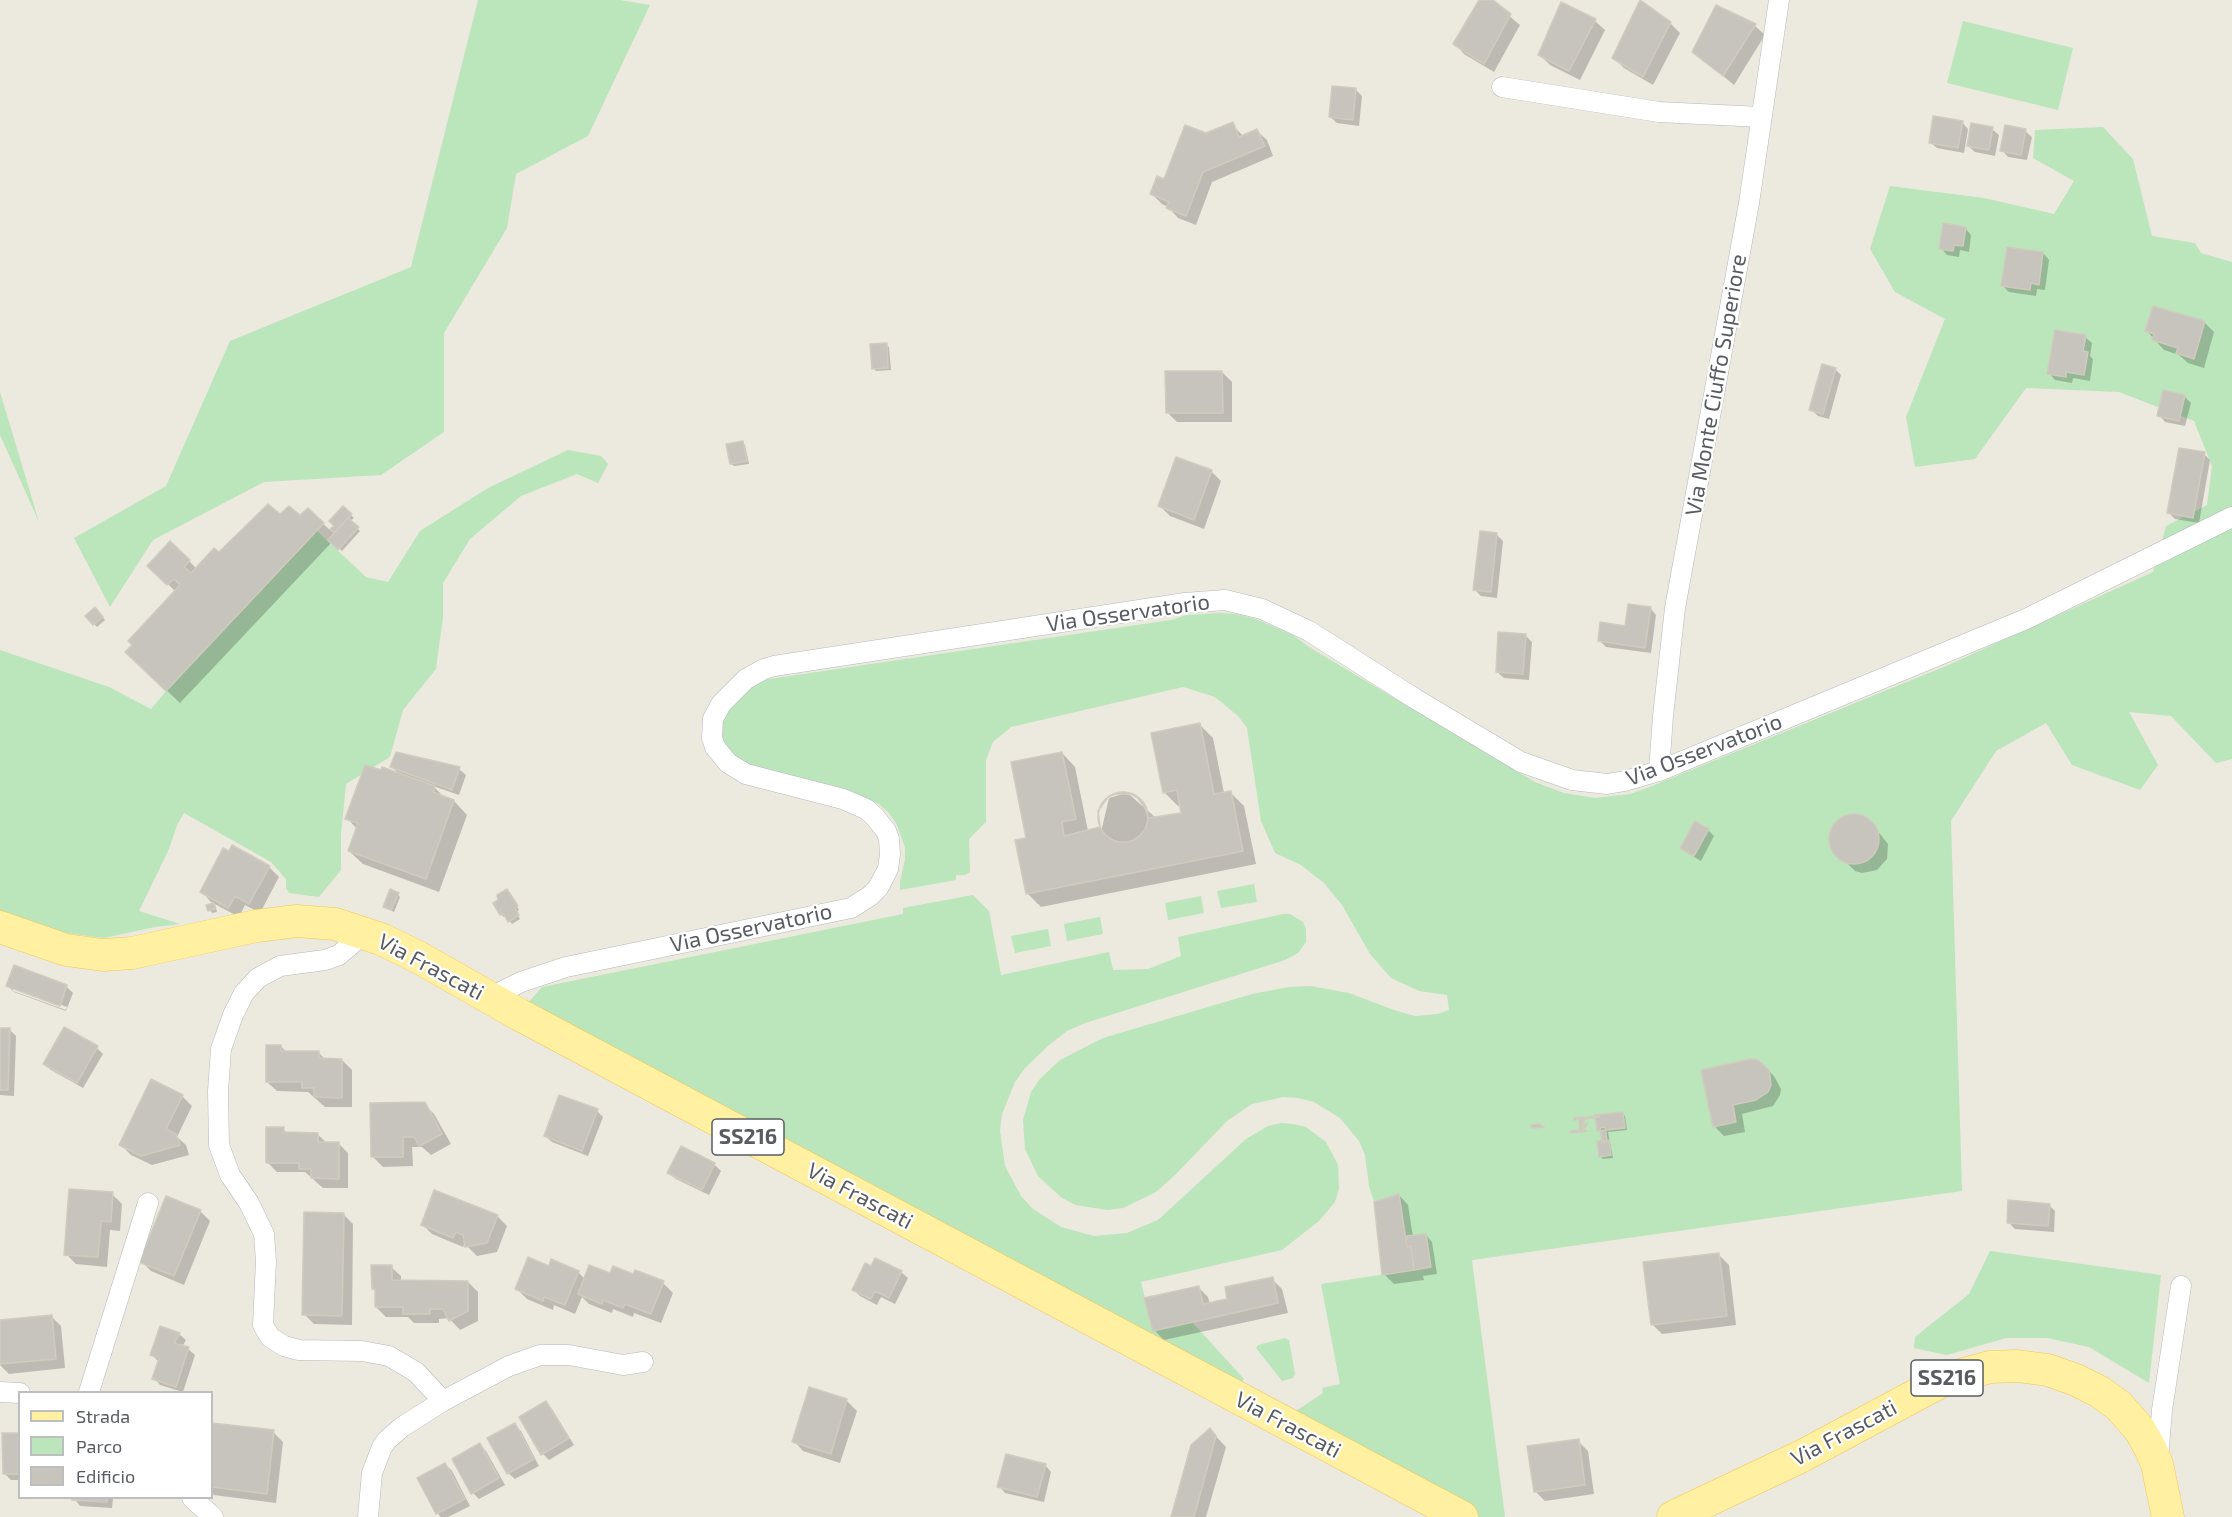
<!DOCTYPE html>
<html>
<head>
<meta charset="utf-8">
<style>
  body { margin:0 }
  #map { position:relative; width:2232px; height:1517px; overflow:hidden; background:#ece9df; font-family:"Exo 2",sans-serif }
  canvas { display:block }
  .legend { position:absolute; left:18px; top:1391px; width:195px; height:108px; box-sizing:border-box; background:#fff; border:2px solid #bcbec0; margin:0; padding:8px 10px; list-style:none; font-size:18px; color:#585c61 }
  .legend li { display:flex; align-items:center; gap:12px; height:30px }
  .legend b { width:30px; border:2px solid #bcbec0 }
</style>
</head>
<body>
<div id="map">
<canvas width="2232" height="1517"></canvas>
<ul class="legend">
<li><b style="height:8px;background:#fff0a2"></b>Strada</li>
<li><b style="height:16px;background:#bbe5bb"></b>Parco</li>
<li><b style="height:16px;background:#c7c4bd"></b>Edificio</li>
</ul>
</div>
<script>
const ctx = document.querySelector('canvas').getContext('2d');
ctx.lineJoin = 'round';
function fill(path, color) {
  ctx.fillStyle = color;
  ctx.fill(path, 'evenodd');
}
function toPath(rows) {
  const path = new Path2D();
  for (const r of rows) {
    if (r.length === 3) {
      path.moveTo(r[0] + r[2], r[1]);
      path.arc(r[0], r[1], r[2], 0, 2 * Math.PI);
      continue;
    }
    path.moveTo(r[0], r[1]);
    for (let i = 2; i < r.length; i += 2) path.lineTo(r[i], r[i + 1]);
  }
  return path;
}
function trace(path, color, width, dash) {
  ctx.strokeStyle = color;
  ctx.lineWidth = width;
  ctx.lineCap = dash ? 'butt' : 'round';
  ctx.setLineDash(dash || []);
  ctx.stroke(path);
}
function write(font, color, halo, rows, align = 'center') {
  ctx.font = font + ' "Exo 2",sans-serif';
  ctx.lineWidth = 4.5;
  ctx.setLineDash([]);
  ctx.textBaseline = 'middle';
  ctx.strokeStyle = halo;
  ctx.fillStyle = color;
  for (const [text, x, y, turn = 0] of rows) {
    ctx.save();
    ctx.translate(x, y);
    ctx.rotate((+turn || 0) * Math.PI / 180);
    ctx.textAlign = isNaN(turn) ? turn : align;
    if (halo) ctx.strokeText(text, 0, 0);
    ctx.fillText(text, 0, 0);
    ctx.restore();
  }
}
const green = toPath([
  [478,0,620,0,650,5,588,136,516,174,507,228,444,333,444,432,381,475,264,482,153,540,110,607,74,538,166,486,230,341,411,267],
  [1963,21,2073,48,2058,110,1947,83],
  [2103,127,2133,159,2152,236,2195,243,2201,253,2232,262,2232,759,2216,763,2171,716,2129,712,2158,765,2140,790,2072,765,2046,723,1996,751,1951,821,1962,1191,1472,1260,1505,1517,1477,1517,1296,1411,1323,1393,1322,1388,1340,1384,1321,1284,1431,1267,1426,1234,1406,1236,1399,1194,1374,1202,1369,1186,1365,1155,1359,1141,1340,1118,1314,1102,1298,1098,1283,1097,1252,1104,1227,1121,1175,1175,1156,1192,1123,1208,1107,1210,1076,1205,1062,1198,1038,1176,1025,1149,1023,1120,1031,1092,1039,1080,1060,1060,1103,1038,1252,994,1289,987,1310,986,1349,993,1394,1010,1415,1016,1438,1014,1449,1010,1447,995,1419,991,1391,978,1370,954,1342,905,1324,883,1301,865,1275,853,1261,821,1247,728,1238,716,1215,697,1183,687,1011,727,993,742,986,760,986,822,969,839,970,872,965,875,956,875,956,880,900,890,900,882,905,859,905,847,896,823,889,813,879,804,865,798,732,761,720,736,724,712,757,681,769,679,1171,620,1187,615,1220,613,1237,614,1256,619,1293,635,1309,647,1535,782,1564,793,1595,798,1630,794,1647,788,1946,666,2153,572,2166,526,2207,505,2212,466,2194,421,2119,392,2026,388,1975,459,1915,467,1906,417,1945,319,1895,292,1870,249,1890,186,1984,198,2054,214,2074,181,2033,158,2035,130],
  [0,392,39,522,0,435],
  [568,450,601,456,608,464,598,483,577,474,521,496,470,539,443,583,443,617,436,669,403,710,390,757,346,784,341,835,341,870,319,897,289,893,286,888,286,879,271,862,184,813,177,825,169,849,139,911,180,924,155,927,104,938,57,932,0,916,0,650,109,687,151,709,166,691,317,531,366,577,388,582,420,531,488,488],
  [1254,884,1257,902,1221,908,1217,891],
  [973,895,989,911,1001,975,1109,952,1113,970,1148,969,1181,956,1178,937,1283,914,1290,914,1303,922,1306,929,1306,942,1298,953,1285,960,1085,1023,1067,1031,1049,1045,1025,1068,1015,1082,1002,1114,1000,1131,1005,1166,1021,1196,1033,1209,1061,1227,1094,1236,1127,1233,1158,1220,1246,1139,1268,1126,1281,1123,1293,1124,1306,1127,1326,1142,1338,1165,1339,1189,1335,1202,1319,1221,1282,1250,1141,1282,1153,1331,1192,1322,1244,1379,1241,1383,527,1004,542,987,903,914,903,908],
  [1201,896,1204,913,1168,920,1165,903],
  [1100,917,1103,934,1067,941,1064,924],
  [1048,929,1051,946,1015,953,1011,936],
  [1990,1251,2161,1275,2149,1383,2089,1347,2047,1338,2006,1338,1947,1355,1914,1348,1915,1337,1969,1294],
  [1285,1338,1289,1340,1295,1374,1293,1378,1282,1381,1256,1348,1258,1345]
]);
const shadow = toPath([
  [1481,0,1490,0,1520,25,1494,72,1464,54,1455,44],
  [1595,21,1605,30,1580,80,1550,65,1540,55],
  [1670,23,1680,33,1653,85,1624,68,1614,58],
  [1755,26,1765,35,1734,85,1693,51],
  [1355,89,1362,96,1359,126,1337,123,1330,117],
  [1962,122,1968,129,1964,153,1937,148,1930,142],
  [1232,124,1243,136,1257,131,1267,140,1273,156,1212,182,1196,225,1178,218,1168,207,1162,204,1152,194,1206,135],
  [1992,129,1999,135,1995,156,1975,152,1968,146],
  [2025,131,2032,137,2027,160,2008,157,2002,150],
  [1965,228,1971,235,1969,252,1960,250,1959,257,1947,255,1941,248],
  [2043,253,2049,260,2045,290,2037,289,2036,296,2009,292,2003,286],
  [2204,322,2214,332,2204,368,2188,363,2179,355,2164,350,2147,331],
  [2085,337,2092,343,2090,356,2093,359,2090,381,2073,378,2072,383,2055,380,2049,373],
  [886,345,889,347,891,370,876,371,873,368],
  [1835,369,1841,375,1829,419,1818,416,1811,409],
  [1222,372,1232,382,1232,422,1177,422,1167,412],
  [2184,396,2191,403,2185,426,2165,422,2159,415],
  [742,443,745,445,749,464,734,466,731,464],
  [2204,454,2210,460,2199,523,2175,519,2169,513],
  [1211,471,1221,481,1204,529,1170,516,1160,506],
  [343,508,354,518,350,521,360,531,342,551,332,542,180,703,140,665,176,592,163,579,189,561,197,569,280,516,300,517,308,510,331,531,336,526],
  [1497,535,1503,541,1497,598,1481,596,1475,590],
  [1650,608,1656,615,1651,653,1606,647,1599,640,1626,627],
  [95,609,105,620,97,627,87,616],
  [1525,635,1532,642,1529,680,1504,678,1497,672],
  [1200,725,1213,738,1224,793,1230,792,1244,806,1256,864,1041,907,1027,893,1028,839,1062,753,1075,767,1088,831,1102,828,1109,798,1123,794,1130,795,1156,818,1183,814,1181,805,1178,806,1164,792],
  [397,754,459,769,466,775,459,795,433,786,445,798,454,801,467,815,439,892,363,864,349,851,357,829,347,818,400,775,392,767],
  [1854,815,1869,820,1888,844,1887,859,1877,870,1862,873,1855,871,1833,849,1831,841,1834,826,1839,820],
  [1708,830,1714,836,1701,861,1689,854,1682,848],
  [269,867,279,877,260,913,245,905,239,917,211,902,202,892],
  [398,894,400,897,394,912,385,907],
  [509,894,519,910,516,912,520,919,512,924,507,917,504,917,501,914],
  [215,904,217,912,212,913,208,906],
  [8,986,66,986,73,993,66,1011,14,992],
  [13,987,67,1007,66,1010,13,991],
  [0,1029,10,1030,16,1036,14,1096,0,1095],
  [281,1046,287,1053,319,1053,326,1060,342,1060,352,1070,352,1107,325,1107,308,1092,277,1091,267,1082],
  [97,1048,103,1054,83,1088,51,1070,45,1064],
  [1764,1066,1774,1076,1781,1089,1780,1095,1773,1106,1742,1114,1745,1132,1724,1136,1714,1126],
  [182,1096,192,1106,177,1137,186,1145,189,1155,152,1165,131,1155,121,1145],
  [424,1104,434,1114,451,1144,431,1155,422,1147,412,1147,413,1166,383,1167,373,1157],
  [597,1111,603,1117,588,1156,552,1142,545,1136],
  [1622,1113,1625,1116,1627,1130,1608,1132,1613,1158,1603,1159,1600,1156,1603,1142,1602,1134,1599,1130],
  [283,1129,288,1134,317,1134,327,1143,338,1143,348,1153,348,1188,323,1188,305,1172,277,1172,267,1162],
  [681,1148,714,1164,721,1171,709,1195,676,1179,669,1173],
  [112,1194,122,1204,120,1231,110,1230,107,1267,76,1264,66,1254],
  [1399,1195,1408,1205,1413,1237,1426,1235,1432,1242,1437,1274,1423,1276,1424,1280,1394,1284,1384,1274],
  [2049,1205,2055,1211,2054,1232,2015,1229,2008,1222],
  [200,1211,210,1221,184,1285,151,1271,141,1261],
  [343,1214,353,1224,352,1325,314,1324,304,1314],
  [497,1216,507,1226,497,1252,477,1256,467,1246,466,1241,463,1247,432,1234,422,1224],
  [1719,1255,1729,1265,1736,1325,1662,1334,1652,1324],
  [391,1267,401,1276,401,1282,468,1282,478,1292,478,1321,460,1330,449,1318,439,1319,439,1323,414,1323,408,1317,386,1317,376,1307,376,1292,373,1289],
  [549,1267,578,1272,585,1279,611,1275,634,1276,663,1283,673,1293,661,1323,634,1313,633,1317,613,1309,612,1313,589,1304,582,1297,575,1314,554,1305,553,1310,527,1299,517,1289],
  [901,1272,908,1278,895,1304,881,1297,877,1305,860,1296,854,1290],
  [1272,1279,1282,1289,1288,1313,1164,1340,1154,1330,1198,1287,1208,1297,1210,1304,1229,1300],
  [51,1316,61,1326,65,1368,9,1374,0,1365,0,1321],
  [161,1328,179,1334,186,1340,182,1347,188,1349,195,1355,183,1392,160,1385,154,1378,159,1362,152,1355],
  [810,1389,847,1401,857,1411,840,1463,803,1451,794,1441],
  [546,1403,552,1409,574,1445,549,1460,543,1454],
  [212,1424,273,1432,283,1442,276,1503,214,1495,212,1493],
  [514,1425,521,1431,539,1466,515,1479,508,1473],
  [1210,1430,1226,1447,1206,1517,1172,1517],
  [20,1434,20,1480,11,1480,5,1474],
  [1578,1441,1588,1451,1594,1494,1545,1501,1535,1491],
  [479,1445,486,1451,505,1485,479,1499,473,1493],
  [445,1464,452,1471,470,1506,448,1517,441,1517,437,1513],
  [1045,1465,1051,1472,1044,1502,1005,1493,999,1486],
  [74,1498,113,1498,112,1508,80,1506]
]);
const building = toPath([
  [1479,0,1493,0,1511,14,1484,64,1453,44,1479,0],
  [1640,0,1671,22,1643,77,1612,58,1640,0],
  [1561,2,1596,19,1569,71,1538,55,1561,2],
  [1716,5,1756,24,1723,76,1692,52,1716,5],
  [1332,86,1356,88,1353,120,1329,117,1332,86],
  [1933,116,1963,121,1958,148,1929,143,1933,116],
  [1233,122,1239,137,1257,129,1265,146,1203,172,1186,216,1166,208,1169,202,1150,194,1157,176,1164,179,1185,125,1206,133,1233,122],
  [1971,123,1993,127,1989,150,1967,146,1971,123],
  [2005,125,2026,129,2021,155,2000,151,2005,125],
  [1943,223,1966,227,1963,246,1954,245,1953,251,1939,249,1943,223],
  [2007,247,2043,252,2039,285,2031,283,2030,290,2001,286,2007,247],
  [2153,306,2205,321,2194,359,2176,353,2178,348,2152,340,2154,334,2145,331,2153,306],
  [2055,330,2086,335,2083,351,2088,352,2084,375,2066,372,2066,377,2047,374,2055,330],
  [887,343,888,368,872,369,870,344,887,343],
  [1822,364,1836,368,1823,414,1809,410,1822,364],
  [1165,371,1222,371,1223,413,1166,413,1165,371],
  [2163,390,2185,395,2179,421,2157,416,2163,390],
  [743,441,747,461,730,464,726,444,743,441],
  [2179,448,2205,452,2193,518,2167,513,2179,448],
  [1176,457,1212,470,1194,520,1158,506,1176,457],
  [268,504,280,514,289,506,300,515,308,508,324,523,166,691,125,652,132,645,128,641,180,585,174,579,167,585,147,566,170,541,190,560,184,567,191,573,214,548,219,552,268,504],
  [343,506,352,514,334,533,330,529,334,526,329,521,343,506],
  [348,518,359,527,338,550,328,540,348,518],
  [1480,531,1497,533,1491,592,1473,590,1480,531],
  [1628,604,1651,607,1645,648,1598,641,1600,622,1625,626,1628,604],
  [95,607,103,617,93,625,85,616,95,607],
  [1498,632,1526,634,1523,674,1496,672,1498,632],
  [1200,723,1214,794,1231,791,1243,851,1026,894,1015,840,1026,838,1011,762,1062,752,1076,819,1062,822,1064,836,1100,827,1098,811,1108,797,1115,794,1131,794,1138,798,1145,808,1148,818,1181,813,1177,790,1163,793,1151,733,1200,723],
  [396,752,460,767,452,790,390,767,396,752],
  [365,765,381,770,382,767,435,786,433,792,454,800,426,879,348,851,358,823,345,819,365,765],
  [1123,817,25],
  [1854,839,25],
  [1695,821,1709,829,1694,856,1680,848,1695,821],
  [232,845,270,866,249,904,235,896,228,908,200,892,223,848,229,851,232,845],
  [390,889,399,893,391,910,383,907,390,889],
  [507,889,518,906,515,908,519,915,508,922,504,914,500,915,493,903,498,900,497,895,507,889],
  [214,903,215,909,208,911,206,905,214,903],
  [14,965,67,985,60,1006,6,986,14,965],
  [64,1027,98,1046,77,1083,43,1064,64,1027],
  [0,1028,10,1028,8,1090,0,1090,0,1028],
  [266,1045,281,1045,281,1051,319,1051,319,1058,342,1059,342,1098,314,1097,314,1088,302,1088,302,1082,266,1082,266,1045],
  [1751,1059,1758,1060,1769,1070,1771,1085,1768,1092,1756,1100,1733,1105,1736,1122,1713,1127,1701,1070,1751,1059],
  [151,1079,183,1095,166,1129,176,1134,180,1145,141,1156,119,1145,151,1079],
  [559,1095,598,1109,582,1151,544,1136,559,1095],
  [425,1102,442,1134,419,1146,414,1137,403,1137,403,1157,371,1157,370,1103,425,1102],
  [1623,1112,1625,1128,1597,1131,1595,1115,1623,1112],
  [1599,1116,1600,1117,1584,1119,1584,1125,1588,1123,1584,1129,1582,1119,1581,1119,1582,1130,1587,1131,1571,1133,1571,1131,1580,1130,1579,1119,1574,1120,1574,1118,1599,1116],
  [1540,1124,1544,1127,1532,1128,1531,1125,1540,1124],
  [266,1127,284,1127,284,1132,318,1133,318,1142,339,1142,339,1179,311,1178,311,1169,299,1169,299,1163,266,1163,266,1127],
  [1605,1127,1607,1142,1602,1142,1600,1128,1605,1127],
  [1609,1140,1611,1155,1599,1157,1597,1141,1609,1140],
  [681,1146,715,1163,702,1190,667,1173,681,1146],
  [69,1189,113,1192,111,1222,101,1221,98,1257,64,1255,69,1189],
  [434,1190,498,1215,487,1243,465,1247,463,1235,456,1232,453,1238,421,1225,434,1190],
  [1399,1194,1407,1247,1411,1246,1414,1270,1382,1275,1374,1202,1399,1194],
  [166,1196,201,1210,174,1276,139,1262,166,1196],
  [2008,1200,2050,1204,2048,1226,2007,1223,2008,1200],
  [304,1212,344,1213,342,1316,302,1315,304,1212],
  [1426,1234,1431,1267,1414,1270,1411,1246,1407,1247,1406,1236,1426,1234],
  [1719,1253,1727,1316,1651,1325,1643,1262,1719,1253],
  [528,1257,549,1266,551,1259,579,1271,565,1305,544,1297,543,1301,515,1289,528,1257],
  [875,1258,902,1271,889,1298,875,1291,871,1299,852,1290,865,1263,871,1266,875,1258],
  [371,1265,392,1265,392,1280,468,1281,468,1311,449,1321,443,1309,430,1309,430,1314,403,1314,403,1307,375,1307,375,1289,372,1289,371,1265],
  [589,1265,610,1273,613,1266,633,1274,635,1270,664,1281,651,1314,625,1304,623,1308,603,1300,602,1304,578,1294,589,1265],
  [1273,1277,1278,1303,1153,1331,1144,1298,1199,1286,1203,1304,1227,1299,1225,1287,1273,1277],
  [52,1315,56,1359,0,1364,0,1320,52,1315],
  [160,1326,180,1333,174,1343,189,1347,176,1387,152,1379,159,1358,150,1355,160,1326],
  [809,1387,847,1399,831,1454,792,1442,809,1387],
  [546,1401,569,1438,541,1455,519,1417,546,1401],
  [212,1423,274,1430,267,1494,212,1487,212,1423],
  [515,1423,534,1459,507,1474,487,1438,515,1423],
  [1210,1428,1216,1436,1194,1517,1171,1517,1191,1445,1210,1428],
  [2,1433,20,1433,20,1474,3,1474,2,1433],
  [1579,1439,1585,1485,1534,1492,1527,1446,1579,1439],
  [480,1443,499,1478,471,1494,452,1459,480,1443],
  [1006,1454,1046,1464,1037,1497,997,1487,1006,1454],
  [445,1463,465,1499,436,1514,417,1478,445,1463],
  [72,1498,107,1498,107,1502,72,1500,72,1498]
]);
const street = toPath([
  [1502,87,1659,112,1761,117],
  [1659,771,1663,716,1675,608,1749,203,1779,0],
  [361,931,354,942,339,955,325,960,280,966,258,978,244,993,233,1015,221,1049,218,1091,219,1145,230,1175,249,1203,264,1234,266,1261,263,1325,270,1337,284,1346,299,1350,362,1351,389,1356,416,1372,443,1401],
  [489,998,521,982,566,967,851,908,870,896,878,888,888,869,890,854,889,839,886,831,875,817,866,809,843,799,746,774,728,763,715,747,712,738,713,719,721,704,746,679,764,669,774,666,1185,603,1225,600,1262,609,1309,631,1414,698,1521,762,1572,780,1607,784,1625,781,1659,771,2026,619,2232,517],
  [0,1392,20,1393],
  [89,1392,148,1203],
  [2158,1459,2162,1410,2181,1286],
  [192,1498,213,1517],
  [368,1517,372,1473,382,1447,387,1440,402,1427,443,1401,509,1366,540,1355,569,1355,623,1365,643,1362]
]);
const primary = toPath([
  [0,927,66,950,103,955,132,953,256,926,297,921,335,924,381,939,418,957,520,1015,1462,1517],
  [1673,1517,1802,1456,1946,1379,1990,1367,2017,1366,2048,1370,2076,1380,2100,1392,2119,1406,2140,1430,2150,1448,2157,1464,2168,1517]
]);
const shields = [
  [748,1137,72],
  [1947,1378,72]
];
const shieldNames = [
  ["SS216",748,1137],
  ["SS216",1947,1378]
];
const streetNames = [
  ["Via Monte Ciuffo Superiore",1716,385,-80],
  ["Via Osservatorio",1128,613,-8],
  ["Via Osservatorio",1704,750,-21],
  ["Via Osservatorio",751,928,-12],
  ["Via Frascati",431,967,28],
  ["Via Frascati",860,1196,28],
  ["Via Frascati",1288,1425,28],
  ["Via Frascati",1844,1433,-28]
];
fill(green, '#bbe5bb');
fill(shadow, '#0003');
fill(building, '#c7c4bd');
trace(building, '#d1cbbe', 1.5);
trace(street, '#b5b8bd', 21);
trace(primary, '#f3c651', 33);
trace(street, '#fff', 20);
trace(primary, '#fff0a2', 32);
for (const [x, y, w] of shields) {
  const box = new Path2D();
  box.roundRect(x - w / 2, y - 18, w, 36, 4.5);
  ctx.fillStyle = '#fff';
  ctx.fill(box);
  trace(box, '#585c61', 1.5);
}
write('bold 21px', '#585c61', null, shieldNames);
write('22px', '#585c61', '#fff', streetNames);
</script>
</body>
</html>
